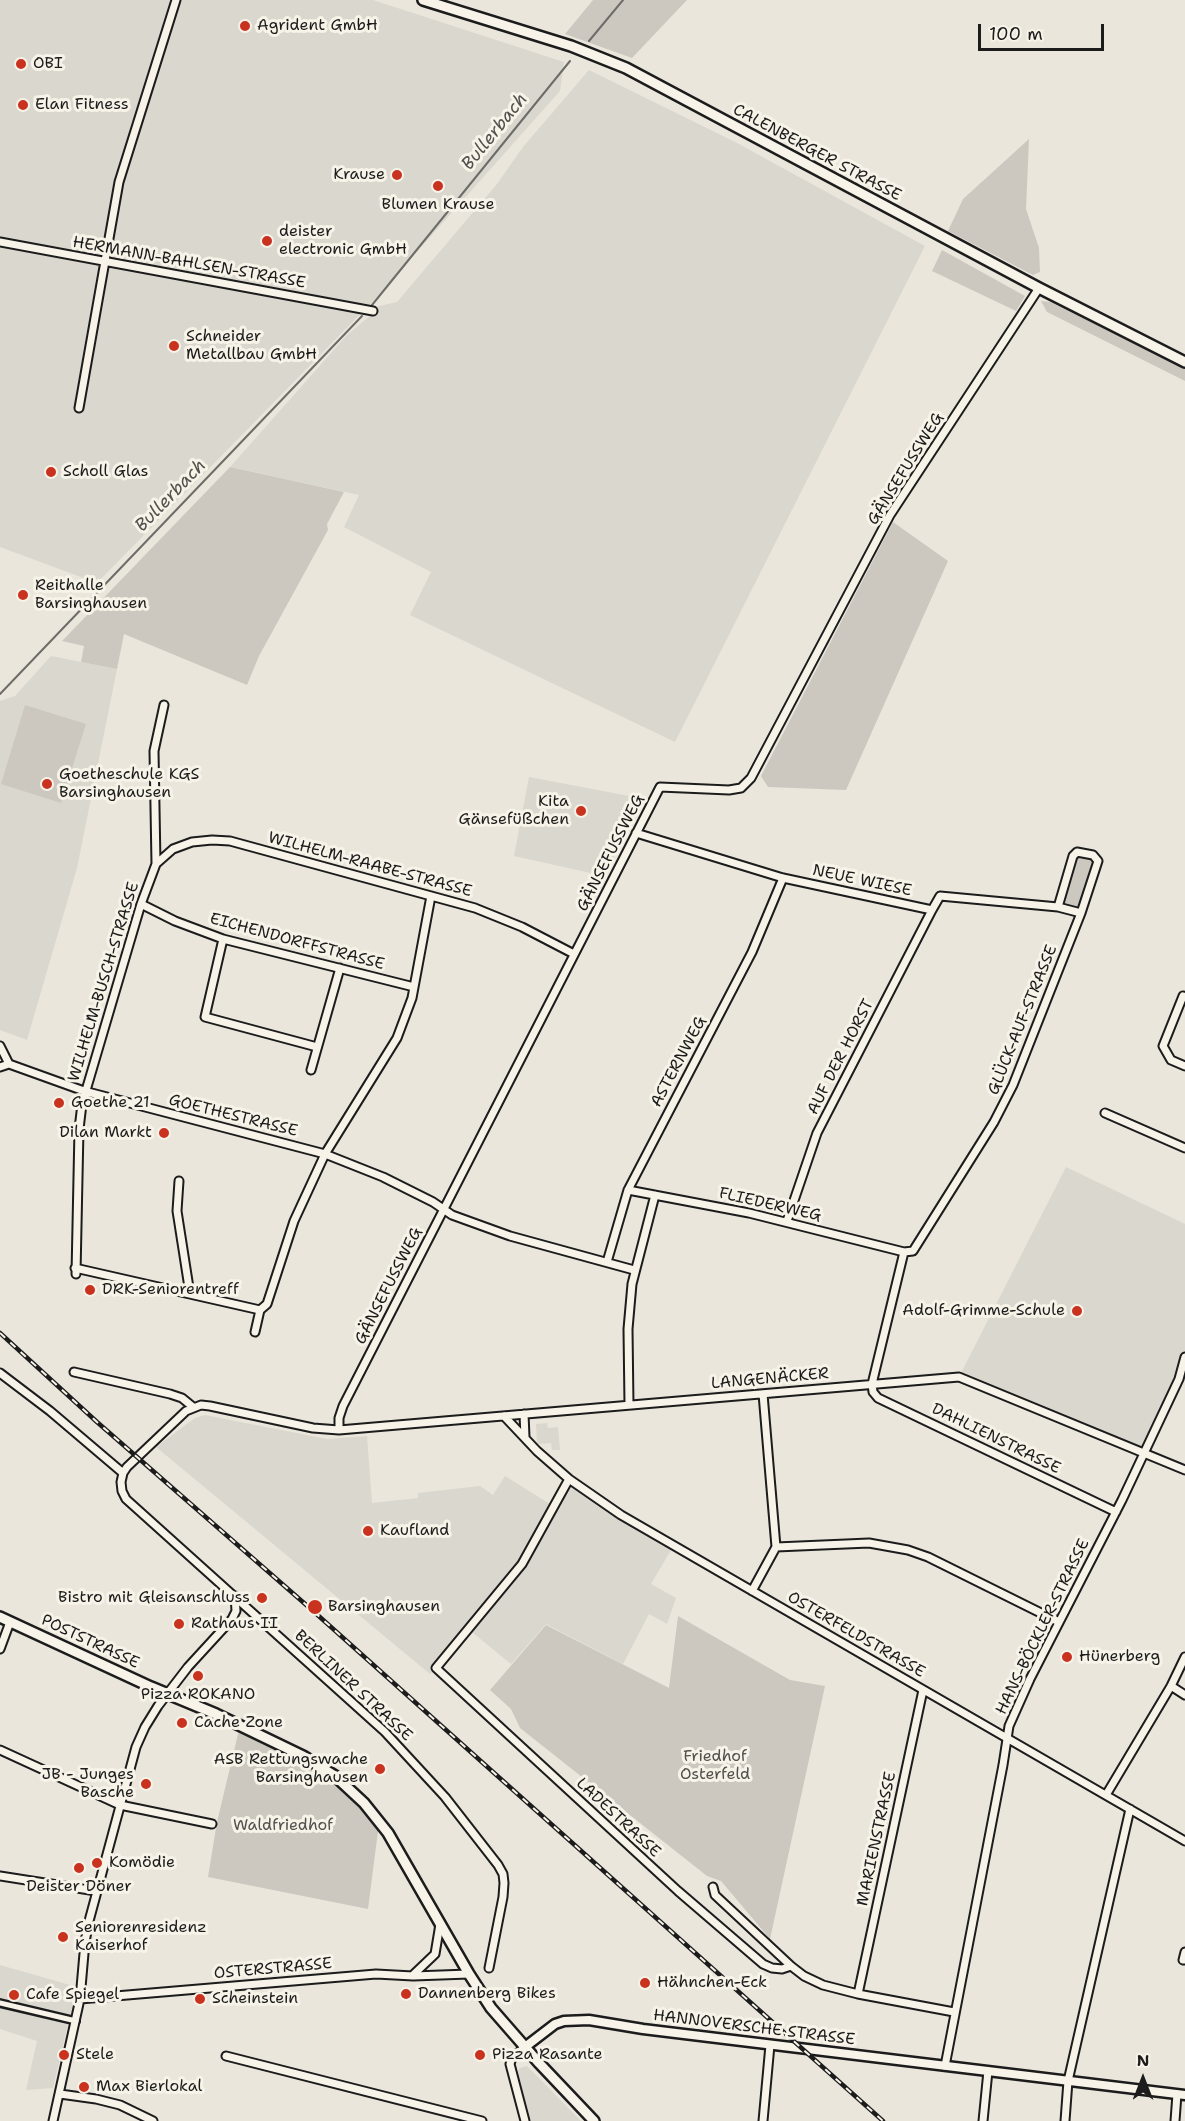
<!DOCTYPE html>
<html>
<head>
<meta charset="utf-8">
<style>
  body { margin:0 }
  #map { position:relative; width:1185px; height:2121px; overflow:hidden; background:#eae6dc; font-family:"Shantell Sans",sans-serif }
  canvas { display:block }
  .north { position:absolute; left:1113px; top:2049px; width:60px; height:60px; -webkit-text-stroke:4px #f7f3e8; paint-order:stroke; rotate:0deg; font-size:16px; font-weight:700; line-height:24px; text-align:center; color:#1c1c1c }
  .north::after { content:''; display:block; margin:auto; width:21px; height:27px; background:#1c1c1c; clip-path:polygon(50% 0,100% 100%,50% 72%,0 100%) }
  .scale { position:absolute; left:978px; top:24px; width:126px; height:27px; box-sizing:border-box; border:3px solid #1c1c1c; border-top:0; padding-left:8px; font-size:18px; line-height:21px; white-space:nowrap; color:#1c1c1c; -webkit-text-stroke:4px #f7f3e8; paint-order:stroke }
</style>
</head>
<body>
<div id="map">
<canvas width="1185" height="2121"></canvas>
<div class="north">N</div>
<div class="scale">100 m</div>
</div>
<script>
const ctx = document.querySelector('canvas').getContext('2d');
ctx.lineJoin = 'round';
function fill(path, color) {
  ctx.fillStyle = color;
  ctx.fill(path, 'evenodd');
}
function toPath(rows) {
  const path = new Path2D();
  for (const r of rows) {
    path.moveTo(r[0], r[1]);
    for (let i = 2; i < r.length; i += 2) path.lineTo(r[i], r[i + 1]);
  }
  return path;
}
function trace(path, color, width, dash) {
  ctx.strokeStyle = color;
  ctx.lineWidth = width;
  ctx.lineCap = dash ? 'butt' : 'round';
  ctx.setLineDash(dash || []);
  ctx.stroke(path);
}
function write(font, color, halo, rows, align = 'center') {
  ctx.font = font + ' "Shantell Sans",sans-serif';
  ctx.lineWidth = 6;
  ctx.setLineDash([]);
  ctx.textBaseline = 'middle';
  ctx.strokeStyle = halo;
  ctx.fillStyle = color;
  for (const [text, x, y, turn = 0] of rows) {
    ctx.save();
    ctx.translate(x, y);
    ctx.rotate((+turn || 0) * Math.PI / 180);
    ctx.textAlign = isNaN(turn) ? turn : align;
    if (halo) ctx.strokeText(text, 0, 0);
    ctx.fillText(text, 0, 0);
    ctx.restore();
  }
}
const built = toPath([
  [0,0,373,0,564,62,560,91,374,300,97,583,0,547],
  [589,70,737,143,925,246,675,742,410,615,431,572,344,527,359,495,230,467,347,335,371,315,375,307,397,302,497,184,523,147],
  [51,656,117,669,77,868,27,1040,0,1030,0,701,15,696],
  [529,777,645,799,604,876,514,856],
  [1066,1167,1185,1224,1185,1357,1144,1453,959,1377],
  [205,1415,327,1439,367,1436,372,1503,418,1498,418,1493,480,1486,493,1495,505,1476,558,1509,572,1487,617,1517,671,1550,651,1584,676,1598,667,1624,649,1614,623,1664,546,1624,511,1664,467,1628,430,1674,156,1447,195,1418],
  [547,1423,548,1428,558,1427,560,1450,552,1450,551,1443,537,1444,536,1424],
  [0,1965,77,1987,53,2088,26,2090,37,2041,0,2029],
  [527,2066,581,2121,531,2121,517,2072,520,2068]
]);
const green = toPath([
  [593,0,687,0,632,58,565,34],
  [1029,139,1026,209,1039,248,1040,272,1033,275,948,231,963,199],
  [942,250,1025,296,1016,311,932,271],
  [1041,301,1050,302,1185,368,1185,381,1047,312],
  [230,467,344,492,327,524,328,530,259,656,247,685,124,634,117,669,81,662,84,646,62,641],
  [893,522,948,561,846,790,768,787,761,776],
  [25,705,86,724,61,803,1,784],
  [1077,852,1098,861,1081,913,1058,907],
  [678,1616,790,1680,825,1686,770,1939,721,1881,707,1876,520,1728,511,1709,490,1690,546,1625,669,1688],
  [239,1730,323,1774,358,1805,378,1831,368,1909,208,1877,217,1822]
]);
const stream = toPath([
  [589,41,623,0],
  [372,305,570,61],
  [0,694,362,316]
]);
const pedestrian = toPath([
  [0,2003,76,2021]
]);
const minor = toPath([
  [0,242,373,311],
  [79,408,119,182,176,0],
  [636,833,783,878,932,910,940,896,1058,907,1081,913],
  [156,864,173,849,192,842,212,840,230,841,475,908,522,927,574,954],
  [141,904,175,921,223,939,414,987],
  [223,939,205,1017,317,1047],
  [1185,997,1183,996,1163,1046,1171,1060,1185,1066],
  [0,1046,9,1064],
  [0,1067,9,1064,84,1091,325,1154,383,1177,433,1202,452,1215,510,1236,634,1270],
  [311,1070,340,968],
  [1105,1113,1185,1148],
  [179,1181,177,1211,190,1294],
  [628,1190,749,1213,904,1252,913,1251,994,1122,1013,1085,1081,913,1098,861,1093,855,1077,852,1073,856,1058,907],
  [787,1221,817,1133,932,910],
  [904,1252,872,1384,873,1392,878,1398,1116,1512],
  [607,1262,628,1190,752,952,783,878],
  [75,1268,260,1310,255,1332],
  [76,1274,79,1129,82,1104,141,904,156,864,154,751,164,705],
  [260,1310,267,1304,294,1221,325,1154,397,1038,412,998,431,896],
  [74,1372,170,1394,182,1398,193,1407],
  [0,1373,50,1411,123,1473],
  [629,1405,628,1329,632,1284,655,1195],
  [524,1414,525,1437],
  [504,1416,537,1451,569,1479,621,1515,1185,1841],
  [339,1430,339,1418,343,1406,660,787,729,790,741,788,751,778,890,515,1039,288],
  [569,1479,522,1564,436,1668,678,1891,763,1964,772,1968,782,1969,791,1966],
  [776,1547,869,1543,908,1550,928,1557,1059,1622],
  [752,1591,776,1547,763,1394],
  [0,1649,10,1622],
  [1171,1686,1185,1695],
  [0,1750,120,1805,212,1824],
  [1106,1795,1171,1686,1185,1657],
  [0,1876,96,1891],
  [713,1887,715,1895,791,1966,804,1976,823,1985,858,1994,954,2012],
  [1185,1952,1183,1960,1185,1960],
  [489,1968,503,1897,504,1883,503,1874,498,1865,445,1797,385,1732,126,1499,122,1491,121,1482,123,1473,127,1467,186,1411,201,1405,210,1406,313,1428,339,1430,959,1377,1185,1470],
  [413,1975,435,1954,440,1924],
  [858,1994,923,1690],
  [80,1999,376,1974,413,1976,469,1974],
  [525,2047,512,2058,510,2064,525,2121],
  [226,2056,482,2121],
  [945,2066,1003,1765,1009,1726,1030,1679,1122,1500,1179,1379,1185,1357],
  [60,2094,96,2099,120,2105,153,2121],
  [53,2121,80,1999,85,1942,89,1921,136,1747,145,1727,158,1706,188,1667,232,1619,236,1611,235,1596],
  [763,2121,770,2045],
  [983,2121,988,2071],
  [1065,2121,1068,2081,1130,1809],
  [1175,2121,1177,2094]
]);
const tertiary = toPath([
  [525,2047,555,2024,564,2021,589,2020,643,2029,1185,2095]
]);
const secondary = toPath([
  [423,0,571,46,626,68,1039,288,1185,362],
  [0,1617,151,1687,216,1714,303,1756,335,1776,364,1803,388,1833,469,1974,491,2008,539,2063,594,2121]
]);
const rail = toPath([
  [0,1333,97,1422,312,1610,883,2121]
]);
const markers = [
  [245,26,6,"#c8321e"],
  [21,64,6,"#c8321e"],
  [23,105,6,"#c8321e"],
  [397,175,6,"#c8321e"],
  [438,186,6,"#c8321e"],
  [267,241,6,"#c8321e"],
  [174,346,6,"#c8321e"],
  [51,472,6,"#c8321e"],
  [23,595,6,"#c8321e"],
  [47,784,6,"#c8321e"],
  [581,811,6,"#c8321e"],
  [59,1103,6,"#c8321e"],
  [164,1133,6,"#c8321e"],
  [90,1290,6,"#c8321e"],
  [1077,1311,6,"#c8321e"],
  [368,1531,6,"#c8321e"],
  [262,1598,6,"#c8321e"],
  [315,1607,8,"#c8321e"],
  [179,1624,6,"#c8321e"],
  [1067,1657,6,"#c8321e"],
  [198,1676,6,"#c8321e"],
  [182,1723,6,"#c8321e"],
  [380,1769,6,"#c8321e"],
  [146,1784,6,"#c8321e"],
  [97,1863,6,"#c8321e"],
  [79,1868,6,"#c8321e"],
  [63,1937,6,"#c8321e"],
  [645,1983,6,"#c8321e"],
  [406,1994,6,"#c8321e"],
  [14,1995,6,"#c8321e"],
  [200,1999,6,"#c8321e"],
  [64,2055,6,"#c8321e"],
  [480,2055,6,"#c8321e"],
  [84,2087,6,"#c8321e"]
];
const poiNames = [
  ["Agrident GmbH",257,26],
  ["OBI",33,64],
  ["Elan Fitness",35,105],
  ["Krause",385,175,"right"],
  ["Blumen Krause",438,205,"center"],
  ["deister",279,232],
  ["electronic GmbH",279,250],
  ["Schneider",186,337],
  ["Metallbau GmbH",186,355],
  ["Scholl Glas",63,472],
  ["Reithalle",35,586],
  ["Barsinghausen",35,604],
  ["Goetheschule KGS",59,775],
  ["Barsinghausen",59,793],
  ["Kita",569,802,"right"],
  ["Gänsefüßchen",569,820,"right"],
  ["Goethe 21",71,1103],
  ["Dilan Markt",152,1133,"right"],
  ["DRK-Seniorentreff",102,1290],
  ["Adolf-Grimme-Schule",1065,1311,"right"],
  ["Kaufland",380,1531],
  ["Bistro mit Gleisanschluss",250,1598,"right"],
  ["Barsinghausen",328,1607],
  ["Rathaus II",191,1624],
  ["Hünerberg",1079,1657],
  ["Pizza ROKANO",198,1695,"center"],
  ["Cache Zone",194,1723],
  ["ASB Rettungswache",368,1760,"right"],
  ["Barsinghausen",368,1778,"right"],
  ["JB - Junges",134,1775,"right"],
  ["Basche",134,1793,"right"],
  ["Komödie",109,1863],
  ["Deister Döner",79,1887,"center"],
  ["Seniorenresidenz",75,1928],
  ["Kaiserhof",75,1946],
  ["Hähnchen-Eck",657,1983],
  ["Dannenberg Bikes",418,1994],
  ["Cafe Spiegel",26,1995],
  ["Scheinstein",212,1999],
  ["Stele",76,2055],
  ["Pizza Rasante",492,2055],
  ["Max Bierlokal",96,2087]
];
const streetNames = [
  ["CALENBERGER STRASSE",817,153,28],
  ["HERMANN-BAHLSEN-STRASSE",189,263,10],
  ["GÄNSEFUSSWEG",906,469,-58],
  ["GÄNSEFUSSWEG",611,853,-63],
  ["WILHELM-RAABE-STRASSE",370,865,15],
  ["NEUE WIESE",862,881,12],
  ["EICHENDORFFSTRASSE",297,942,15],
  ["WILHELM-BUSCH-STRASSE",104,982,-73],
  ["GLÜCK-AUF-STRASSE",1023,1020,-68],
  ["AUF DER HORST",841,1057,-63],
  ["ASTERNWEG",679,1062,-62],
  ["GOETHESTRASSE",233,1116,14],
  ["FLIEDERWEG",770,1205,13],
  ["GÄNSEFUSSWEG",389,1286,-63],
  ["LANGENÄCKER",770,1379,-5],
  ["DAHLIENSTRASSE",996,1439,26],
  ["HANS-BÖCKLER-STRASSE",1043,1627,-64],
  ["OSTERFELDSTRASSE",856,1635,30],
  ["POSTSTRASSE",90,1642,25],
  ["BERLINER STRASSE",353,1686,43],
  ["LADESTRASSE",618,1818,43],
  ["MARIENSTRASSE",877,1839,-78],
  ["OSTERSTRASSE",273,1969,-5],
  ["HANNOVERSCHE STRASSE",754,2028,7]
];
const parkNames = [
  ["Friedhof",715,1757],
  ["Osterfeld",715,1775],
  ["Waldfriedhof",283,1826]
];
const waterNames = [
  ["Bullerbach",495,132,-51],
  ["Bullerbach",171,496,-46]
];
fill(built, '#dad7ce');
fill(green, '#ccc8c0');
trace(stream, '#6d6c68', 2);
trace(pedestrian, '#1c1c1c', 10);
trace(minor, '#1c1c1c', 11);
trace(tertiary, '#1c1c1c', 13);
trace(secondary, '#1c1c1c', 14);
trace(pedestrian, '#f7f3e8', 5);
trace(minor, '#f7f3e8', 7);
trace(tertiary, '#f7f3e8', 8);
trace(secondary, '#f7f3e8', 9);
trace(rail, '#1c1c1c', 4.5);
trace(rail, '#f7f3e8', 2, [7]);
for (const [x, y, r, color] of markers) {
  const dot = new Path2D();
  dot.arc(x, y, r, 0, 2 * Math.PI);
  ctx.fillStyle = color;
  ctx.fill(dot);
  trace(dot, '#f7f3e8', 2);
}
write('16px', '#1c1c1c', '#f7f3e8', poiNames, 'left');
write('16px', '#1c1c1c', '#f7f3e8', streetNames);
write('16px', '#51504d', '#f7f3e8', parkNames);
write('italic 18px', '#52514e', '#f7f3e8', waterNames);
</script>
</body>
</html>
